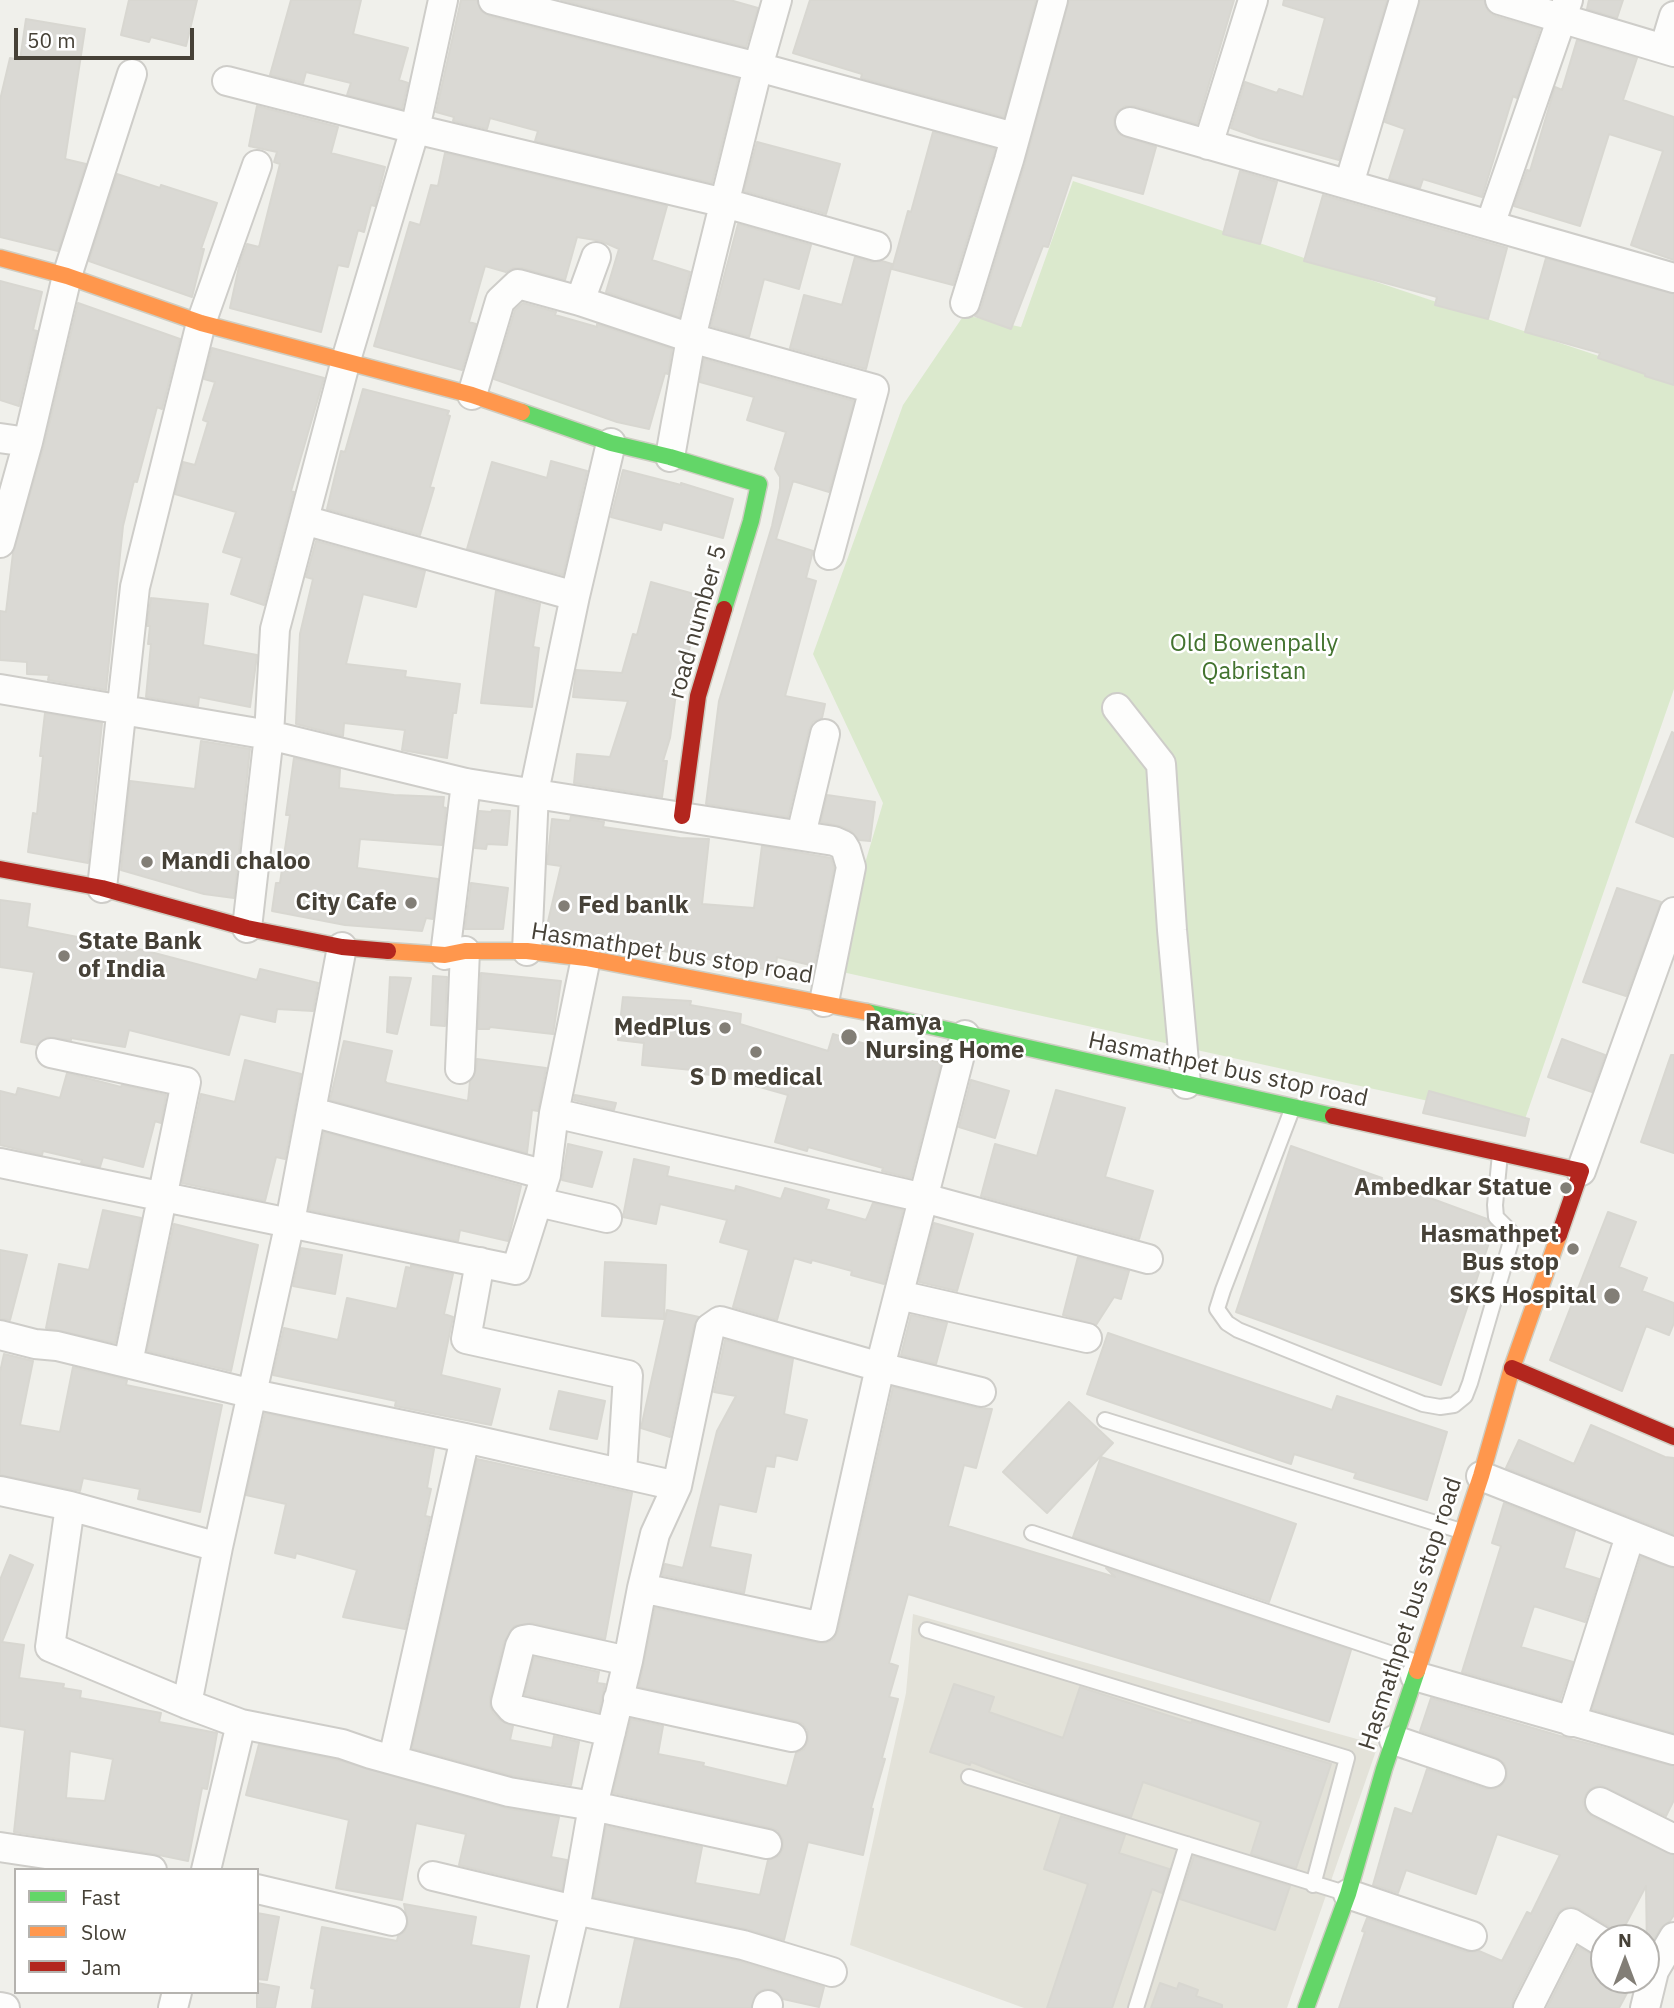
<!DOCTYPE html>
<html>
<head>
<meta charset="utf-8">
<style>
  body { margin:0 }
  #map { position:relative; width:1674px; height:2008px; overflow:hidden; background:#f0f0eb; font-family:"IBM Plex Sans",sans-serif }
  canvas { display:block }
  .legend { position:absolute; left:14px; top:1868px; width:245px; height:126px; box-sizing:border-box; background:#fff; border:2px solid #b5b3af; margin:0; padding:9px 12px; list-style:none; font-size:21px; color:#464137 }
  .legend li { display:flex; align-items:center; gap:14px; height:35px }
  .legend b { width:35px; border:2px solid #b5b3af }
  .north { position:absolute; left:1590px; top:1924px; width:70px; height:70px; box-sizing:border-box; background:#fff; border:2px solid #b5b3af; border-radius:50%; rotate:0deg; font-size:19px; font-weight:700; line-height:28px; text-align:center; color:#464137 }
  .north::after { content:''; display:block; margin:auto; width:24px; height:32px; background:#827e76; clip-path:polygon(50% 0,100% 100%,50% 72%,0 100%) }
  .scale { position:absolute; left:14px; top:28px; width:180px; height:32px; box-sizing:border-box; border:4px solid #464137; border-top:0; padding-left:9px; font-size:21px; line-height:24px; white-space:nowrap; color:#464137; -webkit-text-stroke:5px #fff; paint-order:stroke }
</style>
</head>
<body>
<div id="map">
<canvas width="1674" height="2008"></canvas>
<ul class="legend">
<li><b style="height:9px;background:#63d668"></b>Fast</li>
<li><b style="height:9px;background:#ff974d"></b>Slow</li>
<li><b style="height:9px;background:#b3261e"></b>Jam</li>
</ul>
<div class="north">N</div>
<div class="scale">50 m</div>
</div>
<script>
const ctx = document.querySelector('canvas').getContext('2d');
ctx.lineJoin = 'round';
function fill(path, color) {
  ctx.fillStyle = color;
  ctx.fill(path, 'evenodd');
}
function toPath(rows) {
  const path = new Path2D();
  for (const r of rows) {
    path.moveTo(r[0], r[1]);
    for (let i = 2; i < r.length; i += 2) path.lineTo(r[i], r[i + 1]);
  }
  return path;
}
function trace(path, color, width, dash) {
  ctx.strokeStyle = color;
  ctx.lineWidth = width;
  ctx.lineCap = dash ? 'butt' : 'round';
  ctx.setLineDash(dash || []);
  ctx.stroke(path);
}
function write(font, color, halo, rows, align = 'center') {
  ctx.font = font + ' "IBM Plex Sans",sans-serif';
  ctx.lineWidth = 5;
  ctx.setLineDash([]);
  ctx.textBaseline = 'middle';
  ctx.strokeStyle = halo;
  ctx.fillStyle = color;
  for (const [text, x, y, turn = 0] of rows) {
    ctx.save();
    ctx.translate(x, y);
    ctx.rotate((+turn || 0) * Math.PI / 180);
    ctx.textAlign = isNaN(turn) ? turn : align;
    if (halo) ctx.strokeText(text, 0, 0);
    ctx.fillText(text, 0, 0);
    ctx.restore();
  }
}
const residential = toPath([
  [913,1614,1378,1745,1287,2008,1024,2008,850,1945,906,1693]
]);
const green = toPath([
  [1073,181,1674,381,1674,689,1524,1122,833,970,883,803,813,654,903,405,964,315,1021,327]
]);
const building = toPath([
  [129,0,197,0,186,46,151,37,149,42,121,35,129,0],
  [291,0,361,0,353,34,408,48,399,80,408,83,402,109,347,95,351,83,306,72,303,83,270,75,291,0],
  [461,0,477,0,481,11,489,16,738,79,712,183,535,141,538,131,490,118,487,129,453,121,454,117,436,112,461,0],
  [561,0,730,0,758,8,746,47,561,0],
  [810,0,1036,0,1004,117,861,78,862,74,793,53,810,0],
  [1069,0,1234,0,1197,124,1135,106,1125,106,1118,111,1114,118,1114,125,1119,134,1156,147,1143,194,1072,175,1048,247,1043,246,1011,329,975,316,981,308,1025,164,1069,0],
  [1284,0,1387,0,1339,160,1259,138,1231,128,1245,82,1277,93,1279,89,1303,97,1325,18,1283,5,1284,0],
  [1420,0,1484,0,1488,11,1495,16,1540,29,1517,98,1513,96,1482,197,1423,179,1420,188,1389,179,1405,129,1385,122,1420,0],
  [1589,0,1623,0,1617,18,1587,9,1589,0],
  [26,19,85,29,65,159,86,164,58,251,0,237,0,100,10,58,20,60,26,19],
  [1577,40,1637,58,1623,100,1674,117,1674,260,1631,245,1663,151,1609,134,1580,226,1514,206,1527,170,1530,171,1555,87,1562,90,1577,40],
  [257,106,338,127,331,153,385,167,375,206,371,205,364,232,358,230,348,267,338,265,321,332,230,308,240,262,247,244,259,247,280,164,274,162,277,152,249,146,257,106],
  [933,132,995,149,953,285,892,269,908,211,911,212,933,132],
  [757,142,840,164,826,214,744,191,757,142],
  [445,153,667,206,652,260,690,272,679,317,606,292,619,249,601,241,577,237,565,280,522,268,513,268,506,272,485,266,469,322,476,324,462,370,374,346,410,222,420,225,431,185,438,186,445,153],
  [1240,171,1277,182,1260,244,1223,234,1240,171],
  [117,174,160,188,161,185,217,203,201,249,204,249,192,297,89,261,117,174],
  [1323,195,1507,248,1488,319,1435,305,1437,297,1304,261,1323,195],
  [738,224,811,245,799,289,764,279,749,337,711,326,738,224],
  [855,257,871,262,882,261,892,264,866,369,790,348,804,295,842,305,855,257],
  [1546,258,1674,294,1674,385,1645,376,1645,374,1598,358,1600,353,1525,332,1546,258],
  [0,281,42,292,33,330,37,331,19,406,0,400,0,281],
  [78,303,180,339,162,409,157,407,137,482,134,481,123,526,106,690,48,680,49,675,27,674,27,662,0,660,0,611,6,612,13,553,44,446,78,303],
  [523,303,556,312,555,315,597,327,597,324,672,349,668,374,665,373,649,429,617,422,494,379,515,310,523,303],
  [212,348,324,378,291,491,294,492,264,605,231,594,242,558,223,552,236,512,175,494,183,462,195,465,208,422,203,420,215,382,204,379,212,348],
  [704,359,854,401,829,492,793,481,776,539,813,551,806,578,816,581,785,696,825,704,822,718,813,722,809,730,788,817,706,804,719,701,772,526,780,488,780,477,775,469,786,432,747,420,754,397,700,382,704,359],
  [363,389,449,411,447,415,450,416,430,487,434,488,420,535,327,509,341,451,345,452,363,389],
  [551,461,587,471,563,575,467,549,492,462,547,478,551,461],
  [623,470,681,485,681,483,733,499,723,538,663,522,661,530,611,517,623,470],
  [316,541,425,571,416,607,363,594,346,664,406,671,405,677,460,684,456,713,453,713,447,758,402,750,405,730,344,723,343,736,296,724,300,634,313,579,306,577,316,541],
  [651,582,705,597,676,693,670,738,663,761,667,761,662,797,574,783,577,754,610,757,628,701,573,697,576,670,622,673,633,634,637,635,651,582],
  [496,591,540,604,533,647,539,648,532,707,481,703,496,591],
  [151,598,208,604,203,645,257,655,250,707,199,697,198,706,146,697,151,644,148,644,150,626,147,626,151,598],
  [45,713,102,723,88,863,28,852,33,813,37,814,43,756,40,756,45,713],
  [1672,732,1674,733,1674,837,1636,822,1672,732],
  [201,741,250,749,234,898,204,894,121,870,130,781,195,789,201,741],
  [294,758,340,769,339,788,394,795,444,797,443,807,446,808,442,845,360,839,357,868,438,879,433,919,426,918,422,931,345,925,272,911,276,883,280,883,290,815,286,815,294,758],
  [827,795,875,802,870,841,859,840,850,830,840,826,821,822,827,795],
  [492,810,510,811,507,845,487,844,486,849,475,848,479,811,491,812,492,810],
  [571,816,604,822,603,827,680,838,709,839,702,904,754,908,762,846,831,858,834,868,814,966,777,957,775,970,769,970,546,930,561,866,547,864,552,819,570,821,571,816],
  [471,883,508,888,503,929,465,929,471,883],
  [1617,888,1661,902,1626,996,1583,982,1617,888],
  [0,900,30,904,27,927,143,950,257,980,260,969,318,983,313,1011,277,1009,275,1022,240,1014,229,1055,129,1030,125,1047,71,1038,71,1040,47,1037,37,1045,21,1042,34,972,0,967,0,900],
  [481,973,561,981,553,1034,490,1027,489,1029,478,1029,481,973],
  [433,976,447,977,445,1026,431,1025,433,976],
  [390,977,411,978,397,1034,387,1032,390,977],
  [623,997,691,1001,690,1005,741,1014,740,1024,828,1051,833,1034,914,1059,915,1056,941,1063,911,1178,882,1171,883,1168,808,1147,807,1151,775,1142,788,1095,721,1076,702,1074,702,1071,642,1065,644,1043,618,1040,623,997],
  [1562,1039,1605,1055,1592,1092,1548,1077,1562,1039],
  [344,1041,392,1051,385,1081,387,1083,468,1101,470,1081,476,1070,477,1059,546,1068,538,1111,532,1110,527,1153,330,1100,344,1041],
  [1671,1055,1674,1055,1674,1153,1641,1142,1671,1055],
  [245,1060,301,1074,285,1159,276,1157,265,1201,182,1183,201,1094,235,1102,245,1060],
  [67,1073,121,1087,122,1085,166,1095,161,1123,155,1121,143,1167,103,1157,100,1167,81,1163,82,1160,43,1151,42,1155,0,1145,0,1091,16,1095,18,1088,60,1098,67,1073],
  [971,1080,1009,1091,995,1138,959,1127,971,1080],
  [1056,1090,1125,1108,1105,1177,1153,1191,1139,1239,981,1196,995,1144,1037,1156,1056,1090],
  [1429,1091,1529,1119,1525,1136,1423,1113,1429,1091],
  [575,1095,616,1103,614,1110,574,1100,575,1095],
  [324,1132,521,1186,508,1241,460,1230,458,1241,309,1210,324,1132],
  [568,1144,602,1152,592,1187,562,1180,568,1144],
  [1291,1146,1382,1178,1381,1180,1487,1219,1494,1228,1441,1385,1236,1312,1291,1146],
  [634,1159,669,1167,667,1176,735,1191,736,1186,781,1199,785,1188,829,1200,826,1209,866,1220,873,1203,903,1210,884,1284,851,1275,852,1271,812,1260,811,1263,794,1258,777,1320,733,1307,749,1250,720,1242,727,1220,660,1204,656,1224,623,1217,634,1159],
  [103,1210,141,1218,115,1343,46,1328,59,1264,89,1270,103,1210],
  [1608,1212,1636,1222,1619,1267,1647,1278,1642,1291,1674,1303,1674,1323,1669,1335,1646,1326,1622,1391,1550,1360,1608,1212],
  [934,1223,973,1234,957,1291,919,1282,934,1223],
  [174,1224,258,1245,231,1371,147,1351,174,1224],
  [301,1248,342,1255,335,1294,293,1286,301,1248],
  [0,1250,27,1255,10,1320,0,1319,0,1250],
  [1078,1257,1129,1271,1121,1299,1114,1297,1096,1325,1063,1315,1078,1257],
  [605,1262,666,1265,664,1319,602,1316,605,1262],
  [411,1265,453,1274,444,1314,453,1317,441,1375,500,1389,491,1425,395,1406,396,1401,273,1375,284,1328,338,1340,347,1298,397,1309,406,1267,411,1268,411,1265],
  [667,1310,699,1317,694,1325,670,1437,641,1428,667,1310],
  [911,1315,947,1323,936,1364,901,1355,911,1315],
  [1108,1333,1332,1410,1337,1396,1447,1432,1427,1500,1354,1478,1356,1473,1294,1454,1291,1464,1087,1394,1108,1333],
  [725,1340,793,1359,784,1414,807,1420,797,1460,776,1455,774,1467,766,1466,756,1512,719,1504,710,1547,751,1555,744,1593,662,1575,665,1564,683,1568,717,1431,736,1396,714,1392,725,1340],
  [4,1354,33,1361,20,1425,60,1432,73,1367,127,1380,126,1385,222,1405,200,1512,138,1499,140,1489,83,1478,80,1491,0,1475,0,1372,4,1354],
  [893,1387,977,1408,992,1409,976,1468,964,1465,948,1526,1115,1577,1106,1568,1351,1650,1329,1722,908,1594,889,1663,898,1666,889,1697,898,1699,882,1758,885,1759,871,1808,873,1809,863,1855,808,1842,784,1940,746,1929,594,1897,606,1826,702,1847,695,1883,760,1895,768,1860,779,1856,783,1848,783,1840,778,1831,771,1828,613,1793,631,1719,663,1726,658,1754,704,1763,703,1766,787,1786,796,1753,804,1749,808,1741,808,1731,803,1724,796,1721,639,1687,655,1608,818,1643,826,1643,834,1639,838,1631,893,1387],
  [559,1391,605,1401,597,1439,550,1429,559,1391],
  [1069,1402,1113,1443,1047,1513,1003,1472,1069,1402],
  [265,1413,434,1449,427,1488,431,1489,425,1516,430,1517,405,1629,343,1617,357,1570,296,1553,295,1558,275,1553,286,1504,246,1495,265,1413],
  [1591,1425,1665,1457,1674,1458,1674,1534,1506,1468,1519,1440,1574,1464,1591,1425],
  [1101,1457,1296,1524,1269,1602,1073,1537,1101,1457],
  [477,1459,632,1493,605,1639,532,1623,514,1626,504,1642,490,1698,490,1706,493,1713,500,1720,513,1726,510,1740,552,1748,554,1736,579,1742,571,1785,513,1776,412,1748,477,1459],
  [1504,1503,1575,1531,1564,1568,1599,1579,1585,1622,1534,1606,1521,1647,1573,1662,1560,1700,1462,1672,1501,1546,1492,1543,1504,1503],
  [10,1555,33,1565,2,1642,24,1645,19,1678,64,1684,63,1688,81,1691,80,1698,161,1713,159,1722,217,1733,207,1789,202,1788,188,1861,154,1854,14,1832,25,1730,0,1726,0,1580,10,1555],
  [70,1751,113,1759,105,1801,66,1798,70,1751],
  [1641,1557,1674,1568,1674,1733,1592,1709,1641,1557],
  [534,1657,599,1672,597,1683,605,1684,599,1712,525,1695,534,1657],
  [954,1684,994,1697,989,1712,1063,1738,1080,1687,1191,1723,1192,1721,1331,1764,1296,1868,1251,1854,1261,1822,1143,1782,1131,1817,1046,1791,971,1762,970,1765,930,1752,954,1684],
  [1431,1698,1567,1738,1674,1766,1674,1800,1666,1816,1600,1785,1590,1789,1586,1794,1583,1802,1586,1811,1593,1817,1674,1855,1674,1915,1670,1921,1660,1929,1647,1951,1646,1886,1619,1937,1613,1929,1580,1909,1570,1906,1562,1909,1556,1915,1513,2000,1512,2008,1339,2008,1365,1932,1362,1931,1367,1918,1467,1952,1479,1951,1502,1961,1527,1912,1531,1914,1560,1855,1497,1834,1476,1894,1406,1870,1398,1893,1373,1885,1395,1808,1412,1814,1427,1769,1486,1789,1495,1789,1501,1786,1507,1778,1507,1769,1504,1763,1497,1758,1420,1731,1431,1698],
  [259,1744,338,1760,505,1808,559,1817,551,1857,567,1860,562,1890,459,1865,466,1834,416,1823,402,1900,336,1888,349,1820,246,1795,259,1744],
  [1061,1816,1125,1835,1119,1853,1169,1869,1162,1893,1152,1889,1112,2008,1047,2008,1088,1884,1044,1869,1061,1816],
  [1194,1856,1290,1886,1275,1930,1180,1899,1194,1856],
  [404,1904,476,1917,471,1945,529,1956,519,2008,312,2008,315,1989,311,1988,322,1927,397,1941,398,1936,404,1932,408,1924,404,1904],
  [257,1913,279,1917,267,1980,257,1979,257,1913],
  [635,1939,739,1961,824,1987,819,2007,783,1999,774,1990,765,1989,757,1993,751,2008,620,2008,635,1939],
  [1578,1947,1604,1960,1604,1980,1634,1980,1619,2008,1547,2008,1578,1947],
  [257,1983,279,1987,275,2008,257,2008,257,1983],
  [1160,1983,1177,1989,1179,1983,1198,1990,1196,1996,1222,2005,1222,2008,1151,2008,1160,1983]
]);
const lane = toPath([
  [1293,1107,1223,1290,1217,1309,1227,1323,1238,1330,1423,1404,1440,1407,1454,1405,1465,1396,1470,1383,1512,1238,1510,1231,1496,1217,1495,1205,1500,1154],
  [1105,1420,1461,1531],
  [1032,1533,1419,1663],
  [927,1630,1347,1758,1313,1885],
  [969,1777,1345,1893],
  [1136,2008,1187,1844]
]);
const street = toPath([
  [493,0,758,67,1014,137],
  [1500,0,1674,52],
  [1664,49,1674,16],
  [227,81,415,129,725,203,876,246],
  [1130,122,1674,278],
  [1208,145,1253,0],
  [1349,184,1404,0],
  [1490,225,1568,0],
  [580,301,596,257],
  [965,303,1009,160,1053,0],
  [472,395,500,301,518,284,580,301,691,338,874,389,829,555],
  [0,438,28,442],
  [670,457,691,338,758,67,777,0],
  [304,520,575,596],
  [0,543,28,442,67,276,132,74],
  [0,689,269,735,466,783,834,841,843,845,846,850,851,867,824,1002],
  [1117,708,1161,764,1172,930,1186,1084],
  [801,835,825,734],
  [102,888,135,587,201,323,257,165],
  [247,928,269,735,275,629,346,360,415,129,443,0],
  [527,951,534,792,575,596,611,443],
  [445,955,466,783],
  [51,1053,186,1082,128,1363],
  [460,1069,465,951],
  [312,1112,546,1175],
  [554,1113,924,1198,1148,1259],
  [0,1163,516,1270,546,1175,554,1113,586,958],
  [1581,1171,1674,912],
  [538,1202,607,1218],
  [480,1262,466,1339,628,1375,622,1473],
  [899,1295,1087,1338],
  [0,1335,35,1344,57,1346,253,1394,465,1438,677,1486],
  [1481,1476,1674,1552],
  [0,1491,70,1506,218,1547],
  [70,1506,50,1647,187,1704,241,1724,342,1744,371,1754,509,1792,593,1806,767,1844],
  [642,1588,822,1627,880,1367,965,1035],
  [1415,1676,1674,1750],
  [618,1699,792,1737],
  [187,1704,218,1547,290,1222,342,947],
  [1571,1722,1630,1536],
  [611,1732,512,1709,506,1702,520,1646,523,1640,529,1639,628,1661],
  [1394,1740,1491,1773],
  [393,1759,465,1438],
  [1600,1802,1674,1839],
  [0,1847,152,1870],
  [206,1870,241,1724],
  [433,1876,575,1910,743,1945,832,1972],
  [257,1889,392,1921],
  [1348,1894,1472,1936],
  [1646,1967,1654,1971,1674,1937],
  [0,2007,5,2008],
  [173,2008,177,1992],
  [552,2008,575,1910,593,1806,628,1661,642,1588,655,1534,677,1486,710,1328,720,1321,880,1367,981,1392],
  [767,2008,768,2005],
  [1528,2008,1571,1923,1604,1943],
  [1645,2008,1654,1971]
]);
const fast = toPath([
  [522,412,611,443,670,457,759,484,751,521,724,609],
  [867,1012,1333,1116],
  [1306,2008,1348,1894,1384,1769,1417,1671]
]);
const slow = toPath([
  [0,258,67,276,201,323,472,395,522,412],
  [388,951,445,955,465,951,527,951,586,958,867,1012],
  [1417,1671,1481,1476,1512,1368,1559,1235]
]);
const jam = toPath([
  [682,816,698,696,724,609],
  [0,869,102,888,247,928,342,947,388,951],
  [1333,1116,1581,1171,1559,1235],
  [1512,1368,1674,1437]
]);
const markers = [
  [147,862,7,"#827e76"],
  [411,903,7,"#827e76"],
  [564,906,7,"#827e76"],
  [64,956,7,"#827e76"],
  [725,1028,7,"#827e76"],
  [849,1037,9,"#827e76"],
  [756,1052,7,"#827e76"],
  [1566,1188,7,"#827e76"],
  [1573,1249,7,"#827e76"],
  [1612,1296,9,"#827e76"]
];
const streetNames = [
  ["road number 5",698,622,-74],
  ["Hasmathpet bus stop road",672,954,9],
  ["Hasmathpet bus stop road",1228,1070,12],
  ["Hasmathpet bus stop road",1411,1614,-72]
];
const parkNames = [
  ["Old Bowenpally",1254,644],
  ["Qabristan",1254,672]
];
const poiNames = [
  ["Mandi chaloo",161,862,"left"],
  ["City Cafe",397,903],
  ["Fed banlk",578,906,"left"],
  ["State Bank",78,942,"left"],
  ["of India",78,970,"left"],
  ["Ramya",865,1023,"left"],
  ["Nursing Home",865,1051,"left"],
  ["MedPlus",711,1028],
  ["S D medical",756,1078,"center"],
  ["Ambedkar Statue",1552,1188],
  ["Hasmathpet",1559,1235],
  ["Bus stop",1559,1263],
  ["SKS Hospital",1596,1296]
];
fill(residential, '#e3e2d9');
fill(green, '#dbe9cd');
fill(building, '#dad9d4');
trace(building, '#d8d7d1', 2);
trace(lane, '#cecdc9', 18);
trace(street, '#cecdc9', 32);
trace(fast, '#cecdc2', 19);
trace(slow, '#cecdc2', 19);
trace(jam, '#cecdc2', 19);
trace(lane, '#fdfdfc', 14);
trace(street, '#fdfdfc', 28);
trace(fast, '#63d668', 16);
trace(slow, '#ff974d', 16);
trace(jam, '#b3261e', 16);
for (const [x, y, r, color] of markers) {
  const dot = new Path2D();
  dot.arc(x, y, r, 0, 2 * Math.PI);
  ctx.fillStyle = color;
  ctx.fill(dot);
  trace(dot, '#fff', 2.5);
}
write('24px', '#464137', '#fff', streetNames);
write('24px', '#43732f', '#fff', parkNames);
write('bold 24px', '#464137', '#fff', poiNames, 'right');
</script>
</body>
</html>
